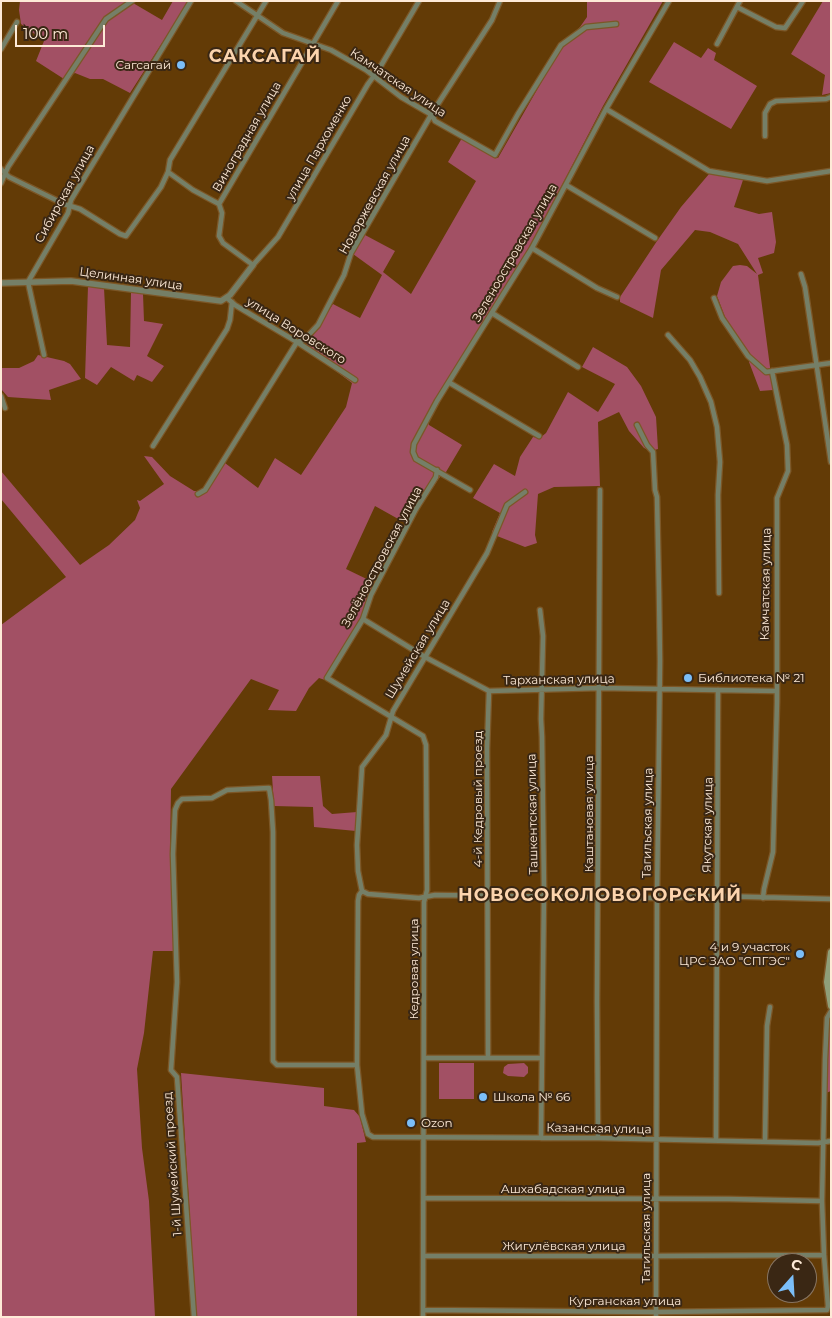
<!DOCTYPE html>
<html>
<head>
<meta charset="utf-8">
<style>
  body { margin:0 }
  #map { position:relative; width:832px; height:1318px; overflow:hidden; background:#633b06; font-family:Montserrat,sans-serif }
  canvas { display:block }
  .frame { position:absolute; inset:0; border:2px solid #feead7; pointer-events:none }
  .north { position:absolute; left:767px; top:1253px; width:50px; height:50px; box-sizing:border-box; background:#3a2714; border:1px solid #887562; border-radius:50%; rotate:19deg; font-size:14px; font-weight:700; line-height:20px; text-align:center; color:#feead7 }
  .north::after { content:''; display:block; margin:auto; width:18px; height:22px; background:#7bbef8; clip-path:polygon(50% 0,100% 100%,50% 72%,0 100%) }
  .scale { position:absolute; left:15px; top:25px; width:90px; height:22px; box-sizing:border-box; border:2px solid #feead7; border-top:0; padding-left:6px; font-size:15px; line-height:18px; white-space:nowrap; color:#feead7; -webkit-text-stroke:4px #3a2714; paint-order:stroke }
</style>
</head>
<body>
<div id="map">
<canvas width="832" height="1318"></canvas>
<div class="frame"></div>
<div class="north">С</div>
<div class="scale">100 m</div>
</div>
<script>
const ctx = document.querySelector('canvas').getContext('2d');
ctx.lineJoin = 'round';
function fill(path, color) {
  ctx.fillStyle = color;
  ctx.fill(path, 'evenodd');
}
function toPath(rows) {
  const path = new Path2D();
  for (const r of rows) {
    path.moveTo(r[0], r[1]);
    for (let i = 2; i < r.length; i += 2) path.lineTo(r[i], r[i + 1]);
  }
  return path;
}
function trace(path, color, width, dash) {
  ctx.strokeStyle = color;
  ctx.lineWidth = width;
  ctx.lineCap = dash ? 'butt' : 'round';
  ctx.setLineDash(dash || []);
  ctx.stroke(path);
}
function write(font, color, halo, rows, align = 'center') {
  ctx.font = font + ' Montserrat,sans-serif';
  ctx.lineWidth = 4;
  ctx.setLineDash([]);
  ctx.textBaseline = 'middle';
  ctx.strokeStyle = halo;
  ctx.fillStyle = color;
  for (const [text, x, y, turn = 0] of rows) {
    ctx.save();
    ctx.translate(x, y);
    ctx.rotate((+turn || 0) * Math.PI / 180);
    ctx.textAlign = isNaN(turn) ? turn : align;
    if (halo) ctx.strokeText(text, 0, 0);
    ctx.fillText(text, 0, 0);
    ctx.restore();
  }
}
const green = toPath([
  [20,1,133,1,133,3,162,20,173,1,189,1,130,93,103,79,90,79,75,73,64,79,36,61,44,41,21,24,19,10],
  [587,1,663,1,603,106,530,247,426,416,429,425,462,445,446,472,439,478,409,525,375,506,346,569,377,584,361,618,337,656,325,680,319,678,309,688,296,711,268,710,279,690,251,679,171,789,170,854,174,902,173,938,175,951,153,951,144,1033,137,1069,142,1148,149,1201,155,1317,1,1317,1,625,66,577,1,499,1,471,80,565,109,545,135,520,140,508,137,500,140,501,164,484,144,456,152,457,170,476,194,491,200,491,204,489,221,460,258,488,275,458,301,475,346,407,352,383,302,346,308,343,333,304,360,318,382,275,353,254,365,235,395,251,383,272,411,294,476,181,448,162,462,138,498,158,562,46,580,27,587,17],
  [823,1,831,1,831,93,822,95,825,75,791,54],
  [674,42,701,58,708,48,716,53,714,60,757,86,731,129,649,82],
  [709,174,716,174,743,180,734,207,759,214,772,212,776,242,774,253,758,258,763,273,758,275,773,390,760,391,749,362,751,356,725,317,717,296,721,282,733,266,740,265,747,266,757,274,738,244,710,232,695,230,661,270,653,318,620,302,620,297,657,241,681,207],
  [88,286,104,288,107,345,130,347,131,292,143,294,144,321,163,324,147,356,164,366,152,382,137,375,134,381,111,367,97,385,85,378],
  [593,347,627,367,641,386,656,417,658,449,651,451,644,448,629,431,619,412,598,422,600,486,554,487,538,494,535,535,537,543,525,547,497,536,492,532,500,513,473,498,494,464,515,476,520,457,533,437,540,438,546,433,568,392,598,412,615,384,582,367],
  [38,355,64,361,70,364,81,379,49,390,51,400,8,397,1,389,1,368,19,368,34,361],
  [272,776,320,776,323,806,332,814,357,812,356,831,314,827,313,807,274,806],
  [830,1016,831,1091,826,1093,827,1060],
  [439,1063,474,1063,474,1099,439,1099],
  [524,1063,528,1067,528,1073,524,1077,508,1076,503,1073,504,1067,508,1064],
  [181,1073,324,1088,324,1106,354,1110,360,1117,366,1142,357,1143,357,1317,196,1317]
]);
const minor = toPath([
  [236,1,283,33,331,50,366,70,401,97,432,115,435,121,495,155,518,114,561,45,586,27,616,24],
  [737,7,776,27,785,28,803,1],
  [717,44,740,1],
  [1,49,17,22],
  [606,109,709,171,767,181,831,171],
  [765,136,765,113,770,104,776,101,826,99,831,97],
  [1,169,9,177,64,204,80,209,120,234,126,236,161,187,168,172,170,160,266,1],
  [168,172,193,190,219,204,222,213,219,236,223,243,253,265,278,237,368,84,379,69,419,1],
  [1,183,8,167,106,19,132,1],
  [566,185,655,238],
  [219,204,338,1],
  [532,248,597,288,617,297],
  [801,274,805,287,831,462],
  [227,298,235,305,297,342,355,380],
  [714,298,722,318,748,356,766,372,831,363],
  [492,313,578,367],
  [668,335,690,360,700,377,711,402,717,427,720,462,718,495,719,593],
  [44,355,28,282,68,213,71,200,191,1],
  [450,383,539,436],
  [1,396,5,408],
  [637,425,647,445,653,452,655,490,657,497,659,593,660,661,657,898,656,1317],
  [153,446,227,329,230,320,232,302],
  [470,490,416,459,413,452,414,444,437,401,532,248,606,109,669,1],
  [525,492,507,505,487,553,393,711,386,735,362,767,357,845,358,871,362,891,359,895,358,901,357,1065,362,1114,368,1134,373,1137,598,1138,818,1143,831,1141],
  [198,494,205,490,297,342,304,340,318,325,344,275,351,253,434,110,492,20,500,1],
  [540,610,543,636,541,719,542,737,544,890,541,1138],
  [363,619,425,657,489,691,600,688,776,691],
  [362,891,368,894,419,898,435,895,657,898,716,896,831,899],
  [763,898,764,889,773,852,777,702,777,498,788,471,787,445,772,371],
  [424,1058,542,1058],
  [488,1058,487,749,489,691],
  [598,1138,597,1001,600,490],
  [716,1140,718,690],
  [765,1142,767,1026,770,1007],
  [424,1198,729,1199,822,1201],
  [424,1256,656,1256,824,1255],
  [423,1310,656,1312,827,1310,828,1306,824,1255,822,1201,825,1059,827,1018,831,1011],
  [194,1317,177,1077,171,1070,177,982,173,854,175,810,178,803,182,799,212,798,227,790,269,788,271,800,273,832,273,1061,277,1065,357,1065],
  [423,1317,424,902,427,890,426,745,423,736,327,678,363,619,371,595,416,509,436,477,437,470]
]);
const tertiary = toPath([
  [1,283,71,281,221,301,230,295,253,265]
]);
const secondary = toPath([
  [831,952,827,982,831,1006]
]);
const markers = [
  [181,65,5,"#7bbef8"],
  [688,678,5,"#7bbef8"],
  [800,954,5,"#7bbef8"],
  [483,1097,5,"#7bbef8"],
  [411,1123,5,"#7bbef8"]
];
const poiNames = [
  ["Сагсагай",171,65,"right"],
  ["Библиотека № 21",698,678],
  ["4 и 9 участок",790,947,"right"],
  ["ЦРС ЗАО \"СПГЭС\"",790,961,"right"],
  ["Школа № 66",493,1097],
  ["Ozon",421,1123]
];
const streetNames = [
  ["Камчатская улица",398,83,34],
  ["Виноградная улица",247,137,-60],
  ["улица Пархоменко",319,148,-60],
  ["Сибирская улица",65,194,-61],
  ["Новоржевская улица",375,195,-61],
  ["Зеленоостровская улица",515,253,-60],
  ["Целинная улица",131,279,8],
  ["улица Воровского",296,331,32],
  ["Зелёноостровская улица",382,557,-62],
  ["Камчатская улица",766,584,-89],
  ["Шумейская улица",418,649,-59],
  ["Тарханская улица",559,680,-1],
  ["4-й Кедровый проезд",478,799,-90],
  ["Ташкентская улица",533,814,-91],
  ["Каштановая улица",589,814,-90],
  ["Тагильская улица",648,823,-89],
  ["Якутская улица",708,825,-89],
  ["Кедровая улица",414,969,-90],
  ["Казанская улица",599,1129,1],
  ["1-й Шумейский проезд",173,1164,-94],
  ["Ашхабадская улица",563,1189],
  ["Тагильская улица",646,1228,-90],
  ["Жигулёвская улица",564,1246],
  ["Курганская улица",625,1301]
];
const districtNames = [
  ["САКСАГАЙ",265,57],
  ["НОВОСОКОЛОВОГОРСКИЙ",600,896]
];
fill(green, '#a25064');
trace(minor, '#7c5727', 7);
trace(tertiary, '#7c5727', 8);
trace(secondary, '#7c5727', 9);
trace(minor, '#757f67', 4.5);
trace(tertiary, '#757f67', 5.5);
trace(secondary, '#8f9f79', 6);
for (const [x, y, r, color] of markers) {
  const dot = new Path2D();
  dot.arc(x, y, r, 0, 2 * Math.PI);
  ctx.fillStyle = color;
  ctx.fill(dot);
  trace(dot, '#3a2714', 2);
}
write('12px', '#feead7', '#3a2714', poiNames, 'left');
write('12px', '#feead7', '#3a2714', streetNames);
ctx.letterSpacing = '1px';
write('bold 18px', '#fcd4ae', '#3a2714', districtNames);
ctx.letterSpacing = '0px';
</script>
</body>
</html>
